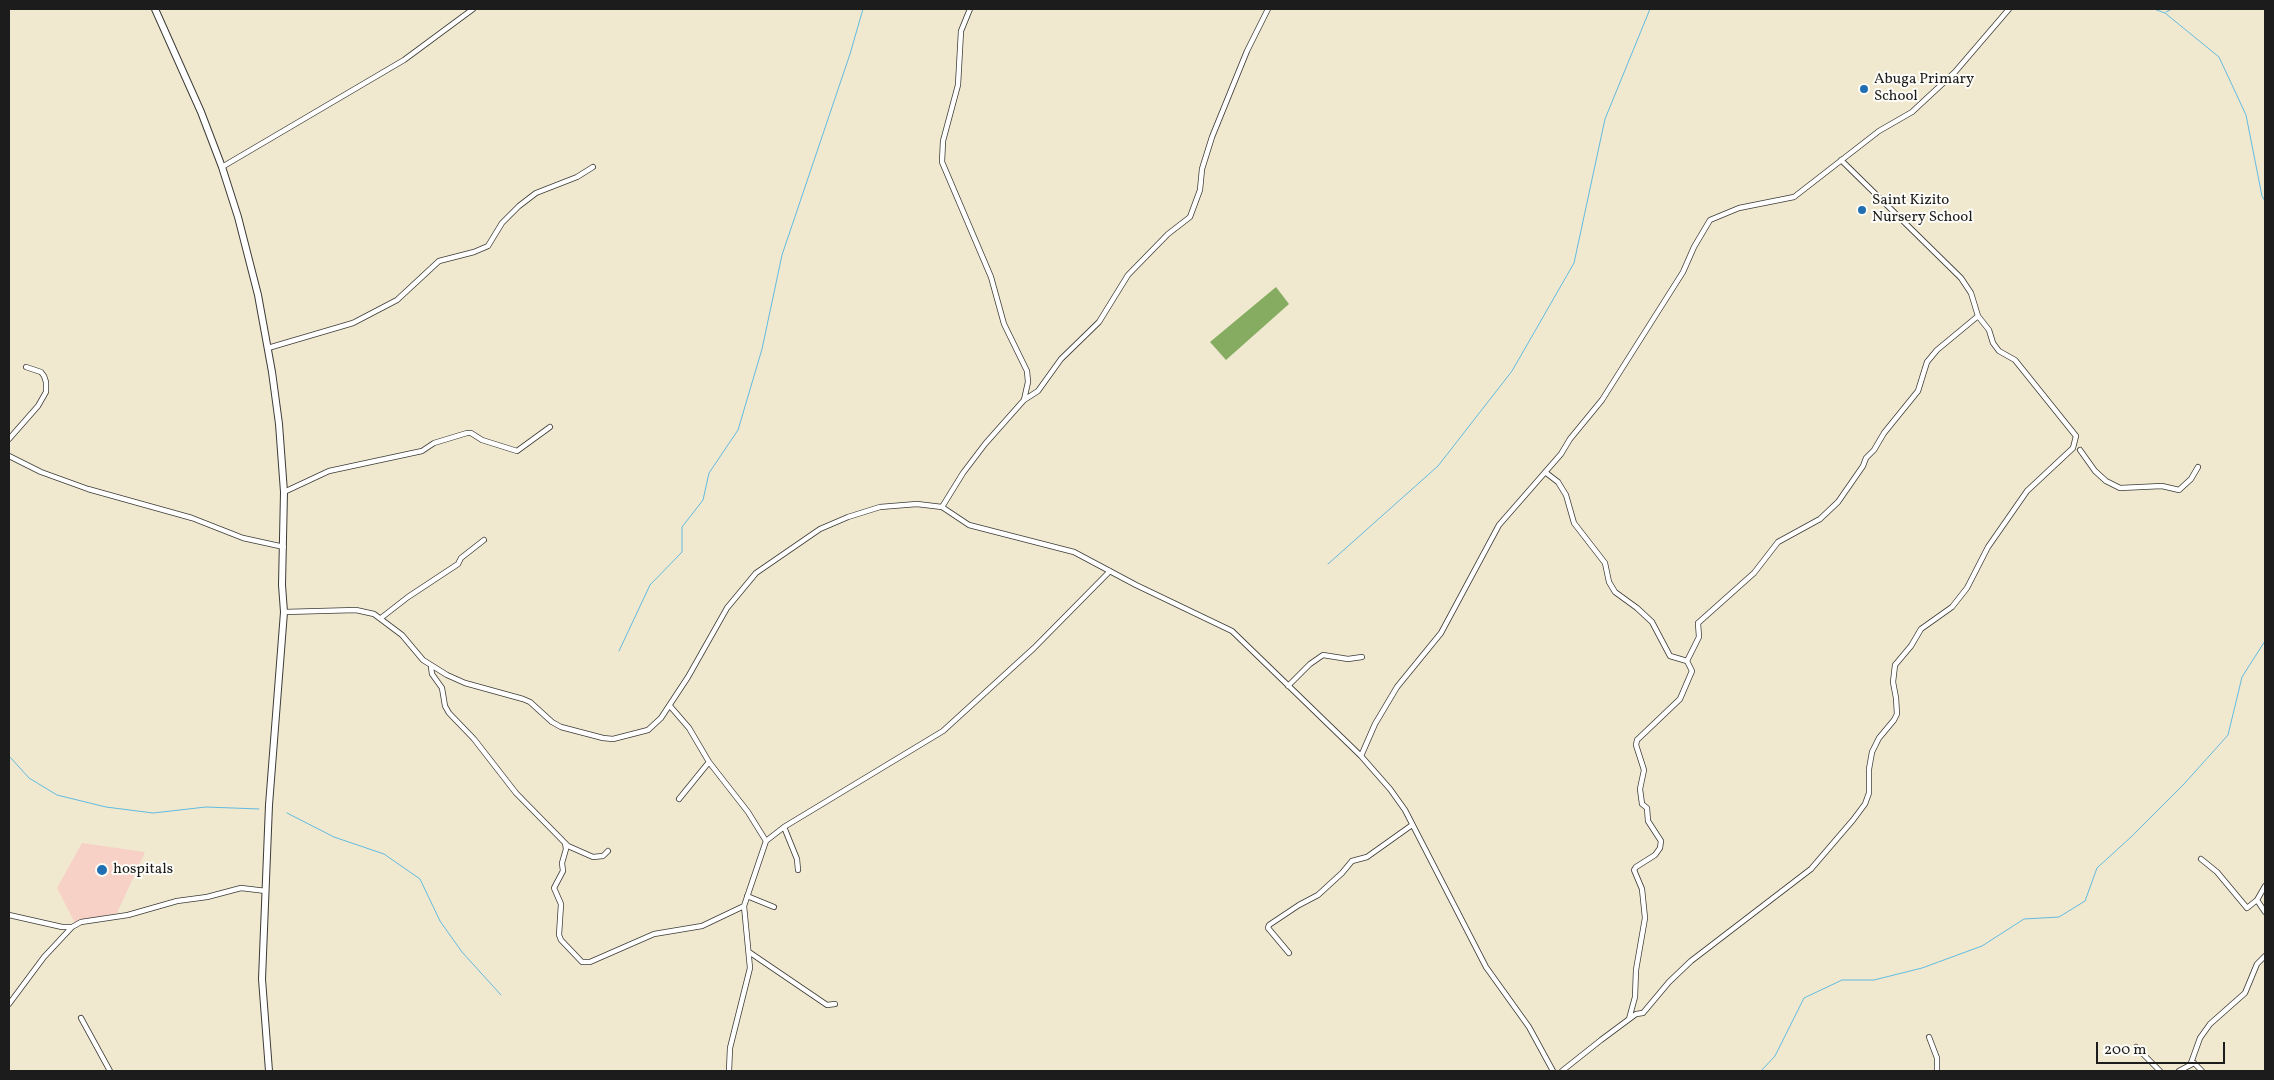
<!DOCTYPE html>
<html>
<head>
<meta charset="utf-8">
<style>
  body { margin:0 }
  #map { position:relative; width:2274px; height:1080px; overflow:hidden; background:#f0e9d0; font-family:Vollkorn,serif }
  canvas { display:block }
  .frame { position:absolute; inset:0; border:10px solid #1c1c1c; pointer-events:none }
  .scale { position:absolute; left:2096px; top:1042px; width:129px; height:22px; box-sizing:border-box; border:2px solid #1c1c1c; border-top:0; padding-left:6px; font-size:15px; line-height:18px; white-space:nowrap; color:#1c1c1c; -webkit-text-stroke:4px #fdfcf7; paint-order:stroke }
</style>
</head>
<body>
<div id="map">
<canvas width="2274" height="1080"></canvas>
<div class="frame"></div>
<div class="scale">200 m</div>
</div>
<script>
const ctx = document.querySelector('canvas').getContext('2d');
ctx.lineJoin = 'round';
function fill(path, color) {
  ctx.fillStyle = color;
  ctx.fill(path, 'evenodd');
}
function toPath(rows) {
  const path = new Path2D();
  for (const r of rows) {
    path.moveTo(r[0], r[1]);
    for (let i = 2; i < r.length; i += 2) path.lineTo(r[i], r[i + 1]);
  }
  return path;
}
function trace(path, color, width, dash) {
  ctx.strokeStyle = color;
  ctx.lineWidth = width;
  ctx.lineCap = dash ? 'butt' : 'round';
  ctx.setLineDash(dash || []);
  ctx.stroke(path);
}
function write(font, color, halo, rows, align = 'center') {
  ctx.font = font + ' Vollkorn,serif';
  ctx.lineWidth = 4;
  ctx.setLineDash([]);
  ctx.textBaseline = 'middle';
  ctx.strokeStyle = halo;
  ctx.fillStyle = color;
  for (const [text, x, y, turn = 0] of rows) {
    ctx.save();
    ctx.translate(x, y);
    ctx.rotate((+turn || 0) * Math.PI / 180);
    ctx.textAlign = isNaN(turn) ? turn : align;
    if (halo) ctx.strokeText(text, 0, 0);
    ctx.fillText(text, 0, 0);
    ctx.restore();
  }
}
const built = toPath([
  [82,843,145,852,117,913,75,923,57,888]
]);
const forest = toPath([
  [1276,287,1289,304,1226,360,1210,342]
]);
const stream = toPath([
  [2154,9,2165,13,2219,57,2246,115,2262,196,2265,201],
  [2166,12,2172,9],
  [1328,564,1438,466,1512,371,1574,263,1605,119,1650,9],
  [619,651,650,585,682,552,682,527,703,500,709,473,738,430,762,349,782,255,850,54,863,9],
  [9,756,29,778,57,795,106,807,153,813,206,807,259,809],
  [287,813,334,837,384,854,420,879,440,921,462,952,501,995],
  [1761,1071,1775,1056,1804,998,1842,980,1874,980,1922,968,1982,946,2024,919,2059,917,2085,901,2097,868,2131,837,2184,784,2228,735,2242,677,2265,641]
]);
const street = toPath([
  [222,167,404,60,473,9],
  [268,348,353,323,397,300,439,261,474,252,488,246,502,223,519,206,536,193,577,177,593,167],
  [1024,400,1038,391,1061,359,1099,322,1128,275,1168,234,1190,217,1200,190,1202,169,1212,137,1247,51,1268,9],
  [9,439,38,406,46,392,46,382,44,376,41,372,26,367],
  [2080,450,2095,471,2106,481,2120,488,2162,486,2179,490,2191,479,2198,467],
  [9,456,41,472,88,489,192,518,243,538,284,547],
  [1545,472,1558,482,1566,495,1574,523,1605,563,1609,582,1615,592,1637,608,1652,622,1670,656,1687,661,1692,671,1680,699,1637,740,1636,745,1644,770,1640,789,1642,804,1647,808,1648,821,1661,841,1660,848,1655,855,1636,867,1634,870,1642,889,1645,918,1636,970,1635,997,1629,1019],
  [284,492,329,471,422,451,434,443,467,433,471,433,482,440,517,451,550,427],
  [942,507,963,473,985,444,1024,400,1028,382,1027,371,1004,324,991,277,942,162,943,141,958,85,961,31,970,9],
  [284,612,356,610,374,614,402,635,423,660,447,675,465,683,523,699,530,702,552,722,561,727,603,738,613,739,648,730,661,718,688,677,727,608,756,573,820,529,848,517,880,507,917,504,942,507,969,525,1074,552,1136,585,1232,631,1361,756,1390,789,1405,810,1486,967,1529,1027,1553,1071],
  [381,618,408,597,458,564,461,558,484,540],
  [1687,661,1699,637,1698,623,1754,573,1778,542,1820,519,1838,502,1863,466,1866,458,1874,450,1884,433,1918,391,1927,362,1937,350,1978,316,1971,293,1961,278,1841,160],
  [431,667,432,674,442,688,445,706,449,713,474,739,516,793,568,846,593,857,603,856,608,851],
  [1288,686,1310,664,1323,655,1348,659,1362,657],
  [670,706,689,728,709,762,748,812,766,841],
  [1361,756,1375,724,1397,687,1441,633,1499,525,1561,454,1570,439,1602,400,1683,272,1694,247,1710,220,1739,208,1794,197,1879,131,1912,112,1955,72,2009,9],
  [679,799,709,762],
  [784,827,797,859,798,870],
  [565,843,566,849,562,863,563,871,554,888,561,904,559,935,561,940,582,962,590,962,654,934,702,926,744,906],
  [2201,859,2217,872,2247,908,2257,900,2265,912],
  [747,896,774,907],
  [2257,900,2265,886],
  [9,915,62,927,72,927],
  [749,952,827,1005,835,1004],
  [1289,953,1268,928,1269,925,1299,905,1318,895,1342,873,1352,861,1367,857,1412,825],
  [9,1004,44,957,72,927,81,922,128,915,177,901,207,897,241,888,266,891],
  [81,1018,110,1071],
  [1929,1037,1937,1058,1937,1071],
  [2136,1047,2160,1071],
  [2194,1063,2191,1063,2200,1038,2210,1024,2245,993,2257,964,2265,956],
  [729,1071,730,1048,750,968,744,906,766,841,784,827,943,731,1034,648,1110,571],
  [1562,1071,1601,1040,1636,1014,1643,1013,1669,982,1691,961,1811,869,1853,820,1865,804,1869,793,1869,769,1872,752,1879,738,1894,720,1897,714,1896,698,1893,682,1895,665,1911,646,1921,629,1952,607,1967,588,1988,547,2027,491,2073,448,2076,436,2015,360,1999,351,1993,343,1989,330,1978,316],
  [2179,1071,2194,1063,2202,1071]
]);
const secondary = toPath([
  [155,9,201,112,222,167,238,217,258,295,272,372,279,424,284,492,282,585,284,612,269,805,262,979,269,1071]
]);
const markers = [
  [1864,89,5,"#1f6fb2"],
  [1862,210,5,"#1f6fb2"],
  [102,870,6,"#1f6fb2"]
];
const poiNames = [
  ["Abuga Primary",1874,80],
  ["School",1874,97],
  ["Saint Kizito",1872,201],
  ["Nursery School",1872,218],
  ["hospitals",113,870]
];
fill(built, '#f7d1c6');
fill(forest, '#86ac62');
trace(stream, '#62badf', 1);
trace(street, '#3c3b37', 6);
trace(secondary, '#3c3b37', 8);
trace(street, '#fff', 4.5);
trace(secondary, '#fff', 6);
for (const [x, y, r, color] of markers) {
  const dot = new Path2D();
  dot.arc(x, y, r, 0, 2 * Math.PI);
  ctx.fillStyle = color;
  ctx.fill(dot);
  trace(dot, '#fdfcf7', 2);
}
write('15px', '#1c1c1c', '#fdfcf7', poiNames, 'left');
</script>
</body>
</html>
